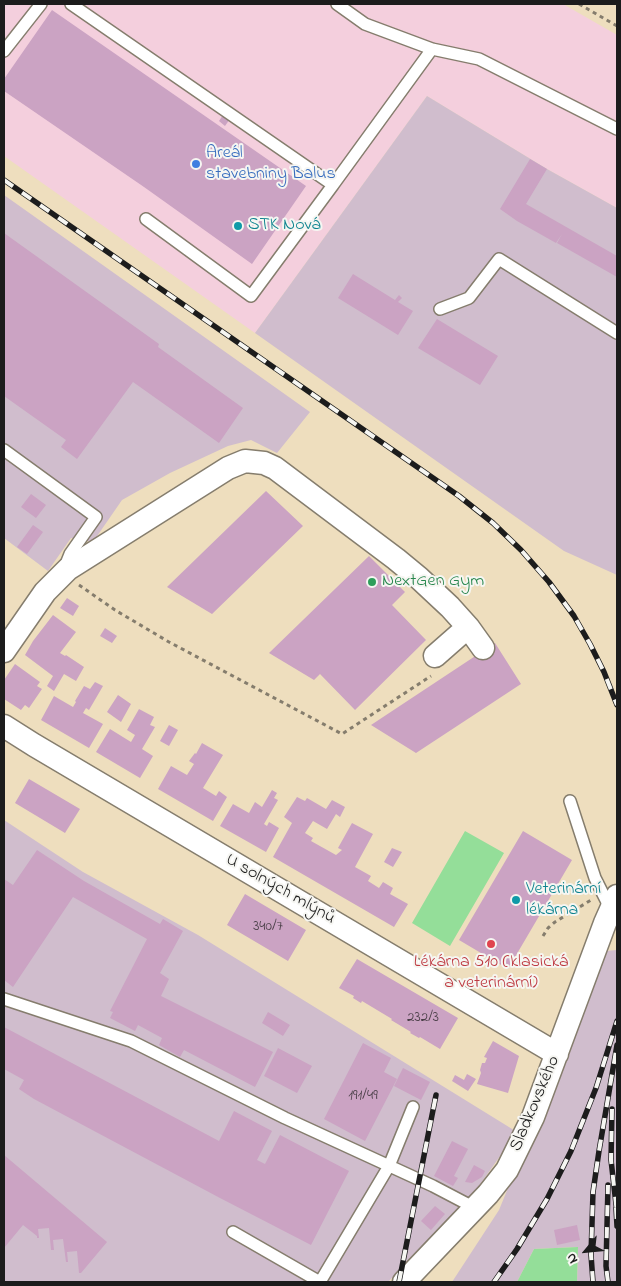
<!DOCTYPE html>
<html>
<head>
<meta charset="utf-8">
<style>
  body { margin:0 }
  #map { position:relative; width:621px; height:1286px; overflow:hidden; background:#eedebe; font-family:"Indie Flower",sans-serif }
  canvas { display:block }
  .frame { position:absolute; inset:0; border:5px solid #1c1c1c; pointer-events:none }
  .north { position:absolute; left:561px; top:1226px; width:50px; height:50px; -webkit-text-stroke:4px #f6f6f2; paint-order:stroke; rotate:242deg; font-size:14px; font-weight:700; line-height:20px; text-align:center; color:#1c1c1c }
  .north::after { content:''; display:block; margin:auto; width:18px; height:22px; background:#1c1c1c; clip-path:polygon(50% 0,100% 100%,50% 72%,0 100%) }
</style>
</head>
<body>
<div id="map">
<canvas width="621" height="1286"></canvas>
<div class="frame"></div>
<div class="north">N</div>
</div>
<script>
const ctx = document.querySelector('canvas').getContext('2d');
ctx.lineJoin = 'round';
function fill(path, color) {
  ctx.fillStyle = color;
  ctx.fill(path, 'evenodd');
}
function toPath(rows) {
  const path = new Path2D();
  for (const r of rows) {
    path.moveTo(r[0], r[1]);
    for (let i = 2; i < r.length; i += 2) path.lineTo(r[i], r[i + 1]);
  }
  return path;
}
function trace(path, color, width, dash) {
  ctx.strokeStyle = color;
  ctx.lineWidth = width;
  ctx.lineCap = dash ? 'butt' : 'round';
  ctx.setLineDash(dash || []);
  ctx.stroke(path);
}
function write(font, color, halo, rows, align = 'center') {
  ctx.font = font + ' "Indie Flower",sans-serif';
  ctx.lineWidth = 4;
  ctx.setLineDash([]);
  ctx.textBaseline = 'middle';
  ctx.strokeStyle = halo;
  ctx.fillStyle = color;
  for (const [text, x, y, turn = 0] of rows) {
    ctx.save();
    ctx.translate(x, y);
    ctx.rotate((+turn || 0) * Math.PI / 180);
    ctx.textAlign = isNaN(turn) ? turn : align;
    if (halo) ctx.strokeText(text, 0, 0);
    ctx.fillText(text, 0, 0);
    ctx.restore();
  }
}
const built = toPath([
  [4,4,563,4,617,35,617,208,547,169,427,96,255,333,4,156]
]);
const industrial = toPath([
  [427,96,547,169,617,208,617,575,564,551,255,333],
  [4,195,310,412,277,453,251,440,228,446,170,473,122,500,93,542,71,538,48,571,4,538],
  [4,820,83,872,198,935,517,1132,472,1196,388,1282,4,1282],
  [617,950,617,1282,577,1282,578,1247,534,1249,517,1282,452,1282,499,1210,605,951]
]);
const green = toPath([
  [465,831,504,853,450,946,412,923],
  [578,1247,577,1282,517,1282,534,1249]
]);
const building = toPath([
  [52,10,306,186,252,264,144,187,4,91,4,79],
  [225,112,232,116,225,126,219,121],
  [530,159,547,169,526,204,617,256,617,277,557,243,562,234,556,243,517,221,500,209],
  [4,233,159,344,158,347,243,408,219,443,133,382,77,459,61,447,66,440,4,396],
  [353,274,395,300,399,295,402,298,398,302,413,311,398,335,338,298],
  [437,319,498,356,480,385,418,348],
  [266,491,303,526,212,614,167,587],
  [31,494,46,505,36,518,21,507],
  [33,525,43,532,27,554,17,547],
  [369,556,405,592,392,605,426,640,355,710,320,674,314,680,269,653],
  [67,598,79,606,73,616,60,608],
  [53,615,76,632,60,653,65,656,66,655,84,667,76,681,64,674,54,691,47,686,53,676,25,655,33,641],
  [105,628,117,636,112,643,100,636],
  [495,643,521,684,416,753,371,725],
  [15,664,40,682,37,686,42,689,29,708,25,705,21,710,4,699,4,680],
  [95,682,103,686,89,710,86,708,83,713,103,724,89,748,41,720,54,696,73,707,76,702,75,701,84,686,90,689],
  [118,695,131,704,121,722,107,712],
  [139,709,154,717,150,725,155,727,142,749,153,756,140,778,96,752,110,729,131,742,135,735,127,730],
  [169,725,178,730,169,746,160,741],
  [202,743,223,755,203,788,216,796,219,791,227,797,213,821,158,789,171,766,187,775,194,764,189,761,195,753,196,754],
  [29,779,80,809,65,833,15,803],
  [272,790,277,793,274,798,278,800,264,824,267,826,269,822,279,828,266,852,220,826,233,804,249,813,255,802,262,807],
  [297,797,305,801,307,798,326,809,332,800,345,807,340,817,336,814,327,829,313,821,305,833,313,838,311,841,336,855,342,850,338,848,352,823,373,834,355,867,371,876,368,881,379,888,383,882,393,888,390,894,408,904,394,927,273,857,292,823,284,817],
  [523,831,572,860,508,969,459,940],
  [392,848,402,852,393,867,384,862],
  [37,850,84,881,160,924,163,919,183,931,160,973,169,979,161,996,273,1052,255,1087,184,1050,180,1057,159,1045,162,1038,138,1025,135,1031,110,1018,113,1012,110,1011,147,939,73,897,13,987,4,980,4,879,13,885],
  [245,894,306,930,288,961,227,925],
  [357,959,458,1018,440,1049,420,1037,419,1038,410,1033,411,1032,391,1020,392,1019,362,1001,361,1003,353,998,354,996,339,988],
  [268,1012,290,1025,283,1036,262,1023],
  [4,1027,219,1141,234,1111,272,1131,257,1160,265,1164,280,1135,349,1171,311,1245,220,1198,34,1099,19,1089,24,1080,4,1069],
  [493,1041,519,1056,508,1093,477,1084,481,1073,480,1070,482,1063,485,1063,487,1058,484,1057],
  [363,1043,391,1058,384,1072,397,1079,365,1141,324,1119],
  [278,1048,312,1066,297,1093,264,1076],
  [403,1068,430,1082,421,1100,394,1086],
  [467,1074,476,1079,468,1091,452,1081,455,1075,464,1080],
  [452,1141,468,1149,454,1176,458,1178,453,1186,434,1176],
  [4,1155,107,1242,81,1273,79,1273,77,1251,67,1252,68,1262,66,1262,63,1239,53,1240,54,1250,51,1250,49,1228,38,1229,39,1238,37,1238,37,1236,23,1225,4,1248],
  [474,1165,485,1171,482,1177,472,1183,465,1182],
  [435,1206,445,1214,431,1230,421,1221],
  [577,1225,580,1240,557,1245,554,1230]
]);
const path = toPath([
  [579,4,617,26],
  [79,585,115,610,169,642,342,734,431,676],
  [543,936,548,928,555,922,591,900]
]);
const service = toPath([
  [71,4,333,185,432,49],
  [337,4,365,24,432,49,479,59,617,129],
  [4,51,41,4],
  [146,219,251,296,333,185],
  [440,309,469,298,499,259,617,333],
  [4,450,96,517,70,554,64,569],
  [570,801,595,878,611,910],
  [4,999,131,1041,285,1118,433,1186,475,1208],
  [233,1232,320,1282,389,1166,413,1107]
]);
const minor = toPath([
  [4,651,45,592,68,569,228,468,245,461,264,463,275,468,396,559,419,578,450,607,468,627,483,648],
  [435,656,468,627],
  [4,726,34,745,557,1054],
  [404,1282,488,1194,507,1170,533,1117,605,923,617,896]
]);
const rail = toPath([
  [4,180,459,496,493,523,521,550,549,582,574,616,590,644,604,672,617,705],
  [612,1109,611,1160,617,1213],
  [616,1208,617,1226],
  [399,1282,436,1095],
  [494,1282,517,1249,547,1199,571,1151,596,1088,617,1021],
  [593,1282,591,1255,593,1192,599,1151,617,1045],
  [608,1282,606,1266,608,1185]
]);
const markers = [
  [196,164,5,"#3f7fe0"],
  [238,226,5,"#0f9aa8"],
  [372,582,5,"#2e9e5b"],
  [516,900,5,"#0f9aa8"],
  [491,944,5,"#e0444e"]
];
const numberNames = [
  ["340/7",268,928],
  ["232/3",423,1019],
  ["191/49",363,1097]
];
const shopNames = [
  ["Areál",206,154],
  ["stavebniny Balus",206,175]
];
const cultureNames = [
  ["STK Nová",248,226],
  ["Veterinární",526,890],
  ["lékárna",526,911]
];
const leisureNames = [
  ["NextGen Gym",382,582]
];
const streetNames = [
  ["U solných mlýnů",280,890,30],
  ["Sladkovského",536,1104,-67]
];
const healthNames = [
  ["Lékárna 510 (klasická",491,963],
  ["a veterinární)",491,984]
];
fill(built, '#f4cfdd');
fill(industrial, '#d0bdcd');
fill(green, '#94de99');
fill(building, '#cba3c3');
trace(service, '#857d6d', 14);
trace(minor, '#857d6d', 25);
trace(path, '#857d6d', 3, [4, 4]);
trace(service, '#fff', 11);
trace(minor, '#fff', 22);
trace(rail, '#1c1c1c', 5.5);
trace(rail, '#f6f6f2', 4, [11]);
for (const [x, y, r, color] of markers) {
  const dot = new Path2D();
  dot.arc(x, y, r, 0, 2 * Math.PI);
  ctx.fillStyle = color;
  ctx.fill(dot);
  trace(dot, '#f6f6f2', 2);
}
write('15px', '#483e46', null, numberNames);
write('18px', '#366cbe', '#f6f6f2', shopNames, 'left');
write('18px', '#0d838f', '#f6f6f2', cultureNames, 'left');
write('18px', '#27864d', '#f6f6f2', leisureNames, 'left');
write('18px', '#1c1c1c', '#f6f6f2', streetNames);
write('18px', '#be3a42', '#f6f6f2', healthNames);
</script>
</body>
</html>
